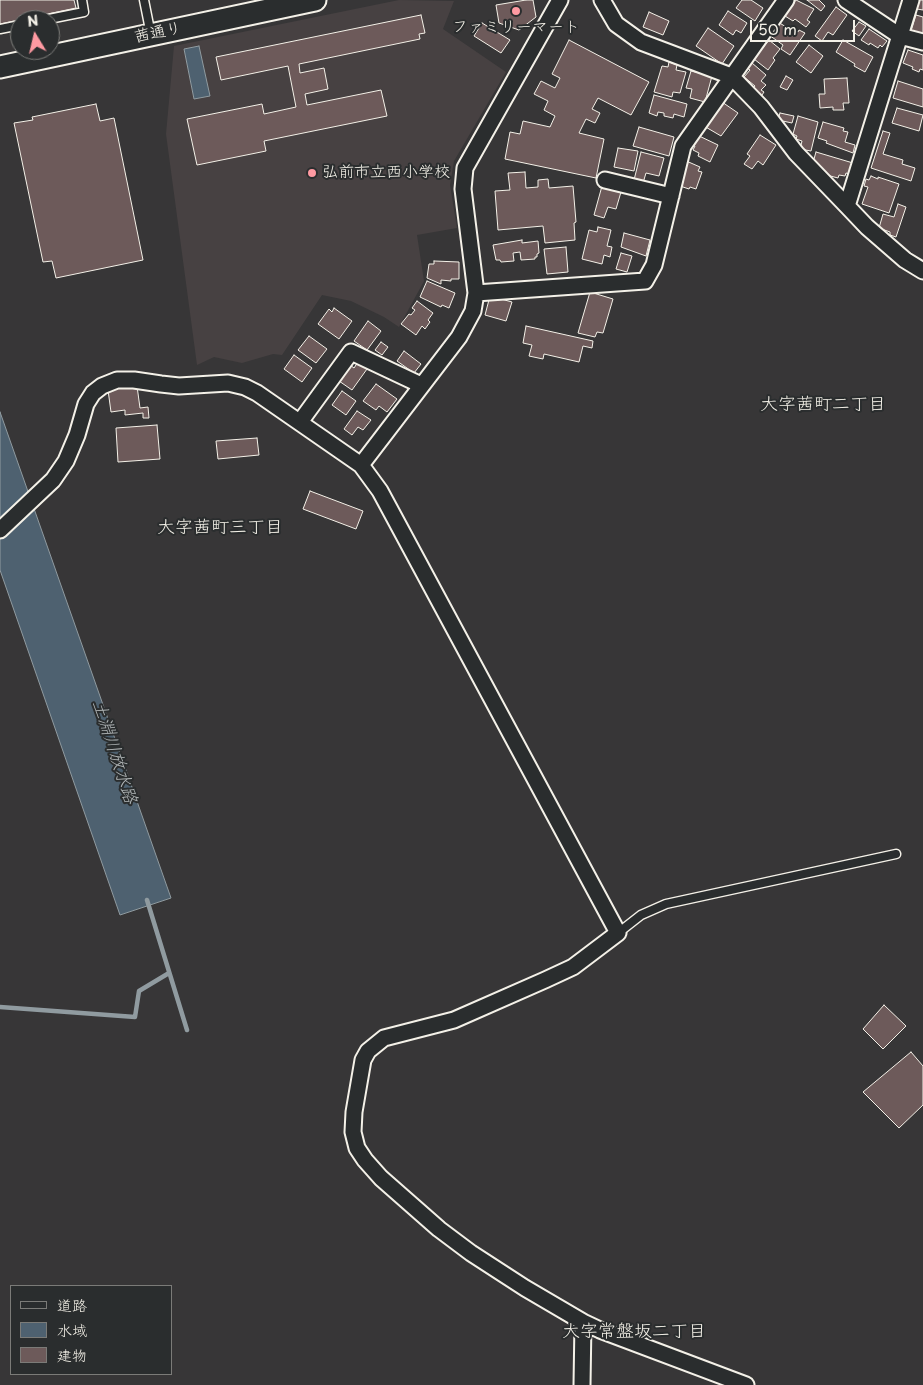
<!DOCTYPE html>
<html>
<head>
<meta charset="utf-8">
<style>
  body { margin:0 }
  #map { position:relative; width:923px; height:1385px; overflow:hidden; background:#373637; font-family:"Playpen Sans","Klee One",sans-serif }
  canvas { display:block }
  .legend { position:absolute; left:10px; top:1285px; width:162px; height:90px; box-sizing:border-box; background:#2a2d2e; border:1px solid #7b7b78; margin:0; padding:6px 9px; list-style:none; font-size:15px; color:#f4f1e8 }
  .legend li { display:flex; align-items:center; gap:10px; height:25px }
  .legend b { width:25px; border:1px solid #7b7b78 }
  .north { position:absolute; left:10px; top:10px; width:50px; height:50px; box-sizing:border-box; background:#2a2d2e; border:1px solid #7b7b78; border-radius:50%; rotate:351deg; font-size:14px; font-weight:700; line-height:20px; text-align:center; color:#f4f1e8 }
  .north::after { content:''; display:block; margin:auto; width:18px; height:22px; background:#ff9aa2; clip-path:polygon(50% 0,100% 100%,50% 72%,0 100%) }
  .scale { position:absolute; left:750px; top:20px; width:105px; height:22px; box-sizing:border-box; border:2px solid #f4f1e8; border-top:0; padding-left:6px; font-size:15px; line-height:18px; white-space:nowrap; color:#f4f1e8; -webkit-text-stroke:4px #2a2d2e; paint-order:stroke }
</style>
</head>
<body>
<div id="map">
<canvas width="923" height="1385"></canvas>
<ul class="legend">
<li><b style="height:6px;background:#2a2d2e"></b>道路</li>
<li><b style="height:14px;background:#4e6170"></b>水域</li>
<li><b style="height:14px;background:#6d5a5a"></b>建物</li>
</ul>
<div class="north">N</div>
<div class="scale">50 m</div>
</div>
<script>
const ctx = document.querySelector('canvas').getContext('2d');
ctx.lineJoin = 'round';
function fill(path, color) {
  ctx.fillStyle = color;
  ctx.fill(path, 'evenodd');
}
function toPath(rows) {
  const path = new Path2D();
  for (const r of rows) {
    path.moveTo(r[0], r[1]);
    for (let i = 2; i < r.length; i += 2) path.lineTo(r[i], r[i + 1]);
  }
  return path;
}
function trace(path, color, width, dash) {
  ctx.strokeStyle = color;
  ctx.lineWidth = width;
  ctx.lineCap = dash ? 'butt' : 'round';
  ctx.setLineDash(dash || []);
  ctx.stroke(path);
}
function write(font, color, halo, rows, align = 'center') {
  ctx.font = font + ' "Playpen Sans","Klee One",sans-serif';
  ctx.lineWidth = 4;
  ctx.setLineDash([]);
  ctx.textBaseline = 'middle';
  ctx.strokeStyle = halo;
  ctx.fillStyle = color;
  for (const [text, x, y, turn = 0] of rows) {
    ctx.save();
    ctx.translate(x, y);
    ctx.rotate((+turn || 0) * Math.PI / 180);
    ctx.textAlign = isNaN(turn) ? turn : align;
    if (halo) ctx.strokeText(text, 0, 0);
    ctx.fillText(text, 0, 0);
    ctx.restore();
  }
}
const built = toPath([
  [399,0,454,1,443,29,506,72,454,161,450,185,457,228,417,235,424,281,399,327,384,317,351,301,322,295,282,355,273,354,242,363,214,357,197,365,166,134,174,46]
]);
const water = toPath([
  [199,46,210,96,194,99,184,49,199,46],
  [0,412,171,898,120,915,0,570,0,412]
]);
const stream = toPath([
  [147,900,187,1030],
  [0,1007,135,1017,139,991,169,973]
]);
const building = toPath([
  [0,0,74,0,76,8,0,24,0,0],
  [526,0,533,0,536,17,519,30,499,23,496,5,526,0],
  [742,0,751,0,763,8,755,21,736,8,742,0],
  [796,0,814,9,807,20,810,22,806,27,795,19,793,21,785,16,796,0],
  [807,0,819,0,825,6,821,11,807,0],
  [919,0,923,0,923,10,917,9,919,0],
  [836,7,847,15,833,35,828,32,822,41,815,36,836,7],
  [728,11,747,23,741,33,736,30,733,35,719,25,728,11],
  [649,12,669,21,663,35,643,27,649,12],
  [421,15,425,33,419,34,420,39,299,64,300,73,324,68,328,89,305,94,307,105,381,90,387,116,264,141,266,151,197,165,187,119,262,104,264,114,296,107,288,66,221,80,216,57,421,15],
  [916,15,923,17,923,35,911,31,916,15],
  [778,22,791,30,792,28,798,32,799,30,805,33,790,55,781,49,783,45,769,35,778,22],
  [859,22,866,26,859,36,852,31,859,22],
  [482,23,510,40,501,53,474,36,482,23],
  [708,28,734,46,722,64,696,46,708,28],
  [869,29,887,41,882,47,880,45,878,48,870,43,869,45,861,40,869,29],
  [569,40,649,82,631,115,598,98,592,109,600,113,595,123,586,119,579,133,604,139,596,178,505,159,510,132,520,134,523,121,550,127,555,116,544,110,548,101,534,94,541,81,555,88,560,78,552,74,569,40],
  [769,40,780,49,773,58,775,60,768,70,754,59,769,40],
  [843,40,873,57,865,72,854,66,855,64,836,52,843,40],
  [809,45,823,56,811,73,796,62,809,45],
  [908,50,923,55,923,70,920,69,919,72,912,69,913,67,903,63,908,50],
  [669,62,677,65,676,70,686,72,680,93,673,92,672,97,654,92,662,66,668,67,669,62],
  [752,63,766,75,761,81,766,85,761,90,764,92,760,98,751,91,755,86,744,77,750,70,747,68,752,63],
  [691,71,712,76,705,102,690,98,692,89,686,88,691,71],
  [786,76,793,80,787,90,780,87,786,76],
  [847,78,849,103,843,103,844,110,833,110,833,107,820,108,819,94,825,94,824,79,847,78],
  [898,81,923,89,923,107,893,98,898,81],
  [654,95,687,104,684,117,674,114,673,118,664,116,664,113,658,112,657,116,649,113,654,95],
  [722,102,738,113,721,136,704,126,722,102],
  [96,104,100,121,114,118,143,260,56,278,52,261,43,262,14,123,33,120,32,117,96,104],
  [897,108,923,115,919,131,892,123,897,108],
  [780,113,794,116,792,123,778,120,780,113],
  [798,116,818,122,811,151,800,149,802,141,796,139,797,136,793,134,798,116],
  [823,122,844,128,843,131,848,132,845,142,855,145,853,153,826,143,827,141,818,138,823,122],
  [639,127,674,137,669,156,633,146,639,127],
  [883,131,890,133,883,154,903,160,902,164,915,168,911,181,871,168,883,131],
  [695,134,718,145,710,162,698,156,699,153,693,150,695,146,691,144,695,134],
  [760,135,776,145,763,165,758,161,752,169,744,164,750,156,747,154,760,135],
  [618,148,638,151,634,171,614,167,618,148],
  [641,152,664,158,659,176,646,173,643,183,634,180,641,152],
  [816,152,853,163,850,174,846,173,845,176,839,175,838,178,819,173,812,166,816,152],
  [684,160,700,167,698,171,702,172,696,189,690,187,689,189,677,185,684,160],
  [525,172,526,188,538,187,538,180,548,179,549,188,573,186,576,222,574,223,575,240,545,243,543,226,498,230,495,191,510,190,508,173,525,172],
  [871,176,878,179,878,177,899,184,889,213,862,204,868,187,864,186,866,179,869,180,871,176],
  [602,186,621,192,616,209,608,207,604,218,594,215,602,186],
  [898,204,906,207,896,237,890,235,890,232,879,228,883,214,894,217,898,204],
  [598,227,611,230,607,246,612,247,610,257,604,255,602,264,582,259,589,230,597,232,598,227],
  [624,233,650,240,646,256,621,247,624,233],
  [522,240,522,243,538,241,539,253,537,254,537,257,535,257,535,259,521,260,520,252,513,253,514,261,501,262,500,260,496,260,493,245,522,240],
  [566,247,568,272,547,274,544,249,566,247],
  [621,253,632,256,627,272,616,269,621,253],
  [434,261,459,262,459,279,451,279,451,281,441,280,441,284,427,278,429,264,434,264,434,261],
  [427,281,455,293,449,308,442,305,441,307,420,297,427,281],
  [590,292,613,299,603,333,597,332,595,337,578,333,590,292],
  [490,296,512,302,506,321,485,315,490,296],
  [417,301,433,313,428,320,430,322,425,329,422,326,416,335,401,324,409,314,411,315,415,310,412,308,417,301],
  [334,308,352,321,339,339,318,324,329,309,332,312,334,308],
  [368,321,381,331,367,350,354,341,368,321],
  [526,326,593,341,592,348,583,346,579,362,544,354,543,359,529,356,532,345,523,343,526,326],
  [309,336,327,349,316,363,298,350,309,336],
  [381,342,388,347,382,355,375,350,381,342],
  [404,351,421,364,414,373,397,361,404,351],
  [294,355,312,368,302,382,284,369,294,355],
  [358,362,367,369,352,390,339,381,350,365,354,368,358,362],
  [376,384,397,399,387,412,379,406,376,410,363,401,376,384],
  [137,386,140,408,148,407,149,418,143,418,143,413,125,415,125,410,111,412,108,390,137,386],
  [342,391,356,401,346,415,332,405,342,391],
  [357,411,371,420,363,430,358,427,352,435,344,429,357,411],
  [157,425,160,459,118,462,116,428,157,425],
  [257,438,259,455,218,459,216,441,257,438],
  [310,491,363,511,356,529,303,509,310,491],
  [884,1005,906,1026,883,1049,863,1029,884,1005],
  [911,1052,923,1066,923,1105,899,1128,863,1092,911,1052]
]);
const lane = toPath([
  [144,0,151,35],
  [44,20,84,12,82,0],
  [0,29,20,25],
  [618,933,641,915,666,904,896,854]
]);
const street = toPath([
  [602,0,616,24,641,42,731,76,761,107,796,153,847,206,867,227,905,260,923,271],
  [846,0,900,36,923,42],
  [605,180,671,196],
  [847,206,911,0],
  [476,293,645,281,654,265,683,146,786,0],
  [300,422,351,352,421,385],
  [361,465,459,337,473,311,476,293,463,189,465,168,560,0],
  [0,530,53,480,66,461,77,435,86,404,93,393,102,386,117,380,134,380,161,384,179,386,228,383,245,387,257,393,361,465,380,491,618,933,573,967,545,980,454,1020,384,1038,368,1051,363,1060,354,1112,353,1132,357,1148,365,1160,381,1178,439,1229,471,1253,525,1288,583,1322,582,1385],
  [583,1322,600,1330,746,1385]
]);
const secondary = toPath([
  [0,67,315,0]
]);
const markers = [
  [516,11,5,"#ff9aa2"],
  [312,173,5,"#ff9aa2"]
];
const poiNames = [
  ["ファミリーマート",516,28],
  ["弘前市立西小学校",322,173,"left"]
];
const streetNames = [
  ["茜通り",158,33,-12]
];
const neighbourhoodNames = [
  ["大字茜町二丁目",823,405],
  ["大字茜町三丁目",220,528],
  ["大字常盤坂二丁目",634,1332]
];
const waterNames = [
  ["土淵川放水路",114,752,72]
];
fill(built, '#474142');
fill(water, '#4e6170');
trace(water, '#909ba0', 1);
trace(stream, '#909ba0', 4.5);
fill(building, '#6d5a5a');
trace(building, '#f4f1e8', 1);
trace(lane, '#f4f1e8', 11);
trace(street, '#f4f1e8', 19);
trace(secondary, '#f4f1e8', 25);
trace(lane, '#2a2d2e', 8);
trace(street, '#2a2d2e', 15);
trace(secondary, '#2a2d2e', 21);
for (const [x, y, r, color] of markers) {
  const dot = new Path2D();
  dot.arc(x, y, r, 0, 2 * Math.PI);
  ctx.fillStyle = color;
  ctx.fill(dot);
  trace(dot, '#2a2d2e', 2);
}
write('16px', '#f4f1e8', '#2a2d2e', poiNames);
write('16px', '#f4f1e8', '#2a2d2e', streetNames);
write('18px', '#f4f1e8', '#2a2d2e', neighbourhoodNames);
write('italic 18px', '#b2b7b8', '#2a2d2e', waterNames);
</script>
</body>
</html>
